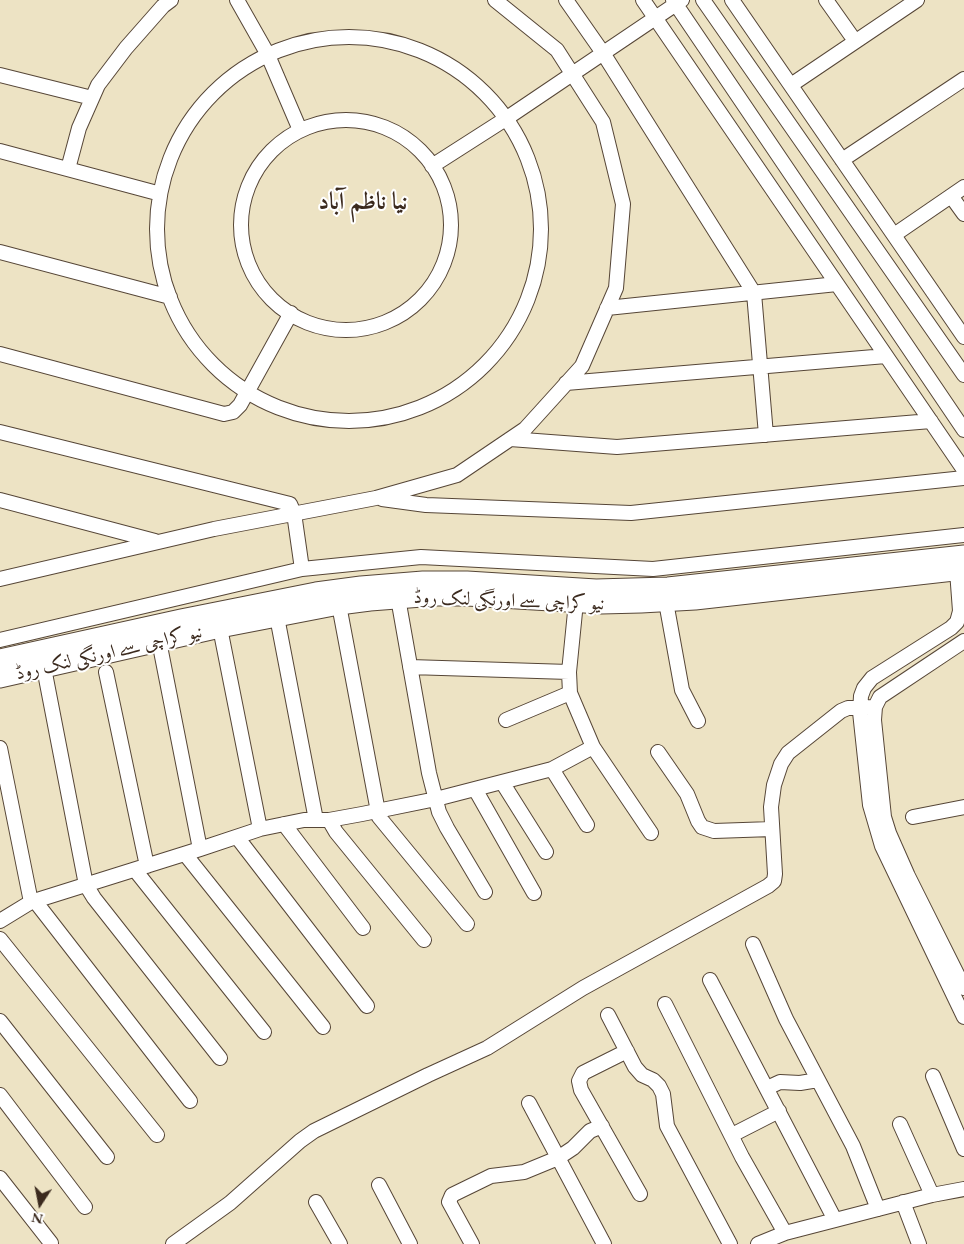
<!DOCTYPE html>
<html>
<head>
<meta charset="utf-8">
<style>
  body { margin:0 }
  #map { position:relative; width:964px; height:1244px; overflow:hidden; background:#ede3c4; font-family:"EB Garamond",serif }
  canvas { display:block }
  .north { position:absolute; left:15px; top:1179px; width:50px; height:50px; -webkit-text-stroke:4px #fff; paint-order:stroke; rotate:191deg; font-size:14px; font-weight:700; line-height:20px; text-align:center; color:#3b2a1e }
  .north::after { content:''; display:block; margin:auto; width:18px; height:22px; background:#3b2a1e; clip-path:polygon(50% 0,100% 100%,50% 72%,0 100%) }
</style>
</head>
<body>
<div id="map">
<canvas width="964" height="1244"></canvas>
<div class="north">N</div>
</div>
<script>
const ctx = document.querySelector('canvas').getContext('2d');
ctx.lineJoin = 'round';
function toPath(rows) {
  const path = new Path2D();
  for (const r of rows) {
    if (r.length === 3) {
      path.moveTo(r[0] + r[2], r[1]);
      path.arc(r[0], r[1], r[2], 0, 2 * Math.PI);
      continue;
    }
    path.moveTo(r[0], r[1]);
    for (let i = 2; i < r.length; i += 2) path.lineTo(r[i], r[i + 1]);
  }
  return path;
}
function trace(path, color, width, dash) {
  ctx.strokeStyle = color;
  ctx.lineWidth = width;
  ctx.lineCap = dash ? 'butt' : 'round';
  ctx.setLineDash(dash || []);
  ctx.stroke(path);
}
function write(font, color, halo, rows, align = 'center') {
  ctx.font = font + ' "EB Garamond",Amiri,serif';
  ctx.lineWidth = 4;
  ctx.setLineDash([]);
  ctx.textBaseline = 'middle';
  ctx.strokeStyle = halo;
  ctx.fillStyle = color;
  for (const [text, x, y, turn = 0] of rows) {
    ctx.save();
    ctx.translate(x, y);
    ctx.rotate((+turn || 0) * Math.PI / 180);
    ctx.textAlign = isNaN(turn) ? turn : align;
    if (halo) ctx.strokeText(text, 0, 0);
    ctx.fillText(text, 0, 0);
    ctx.restore();
  }
}
const street = toPath([
  [237,0,267,53,300,130],
  [566,0,603,53,754,293,766,435],
  [643,0,964,470],
  [673,0,964,430],
  [703,0,964,375],
  [732,0,964,337],
  [826,0,855,41],
  [349,229,192],
  [0,75,92,98],
  [791,85,917,0],
  [346,225,105],
  [0,151,157,193],
  [842,160,964,79],
  [432,166,507,118,682,0],
  [68,169,79,128,98,85,126,48,163,6,171,0],
  [951,196,964,214],
  [894,235,964,187],
  [0,252,170,297],
  [607,308,837,284],
  [0,354,224,414,233,412,240,405,291,313],
  [566,383,886,356],
  [0,432,290,504,294,513,302,569],
  [510,439,617,447,931,421],
  [382,499,426,505,631,513,964,478],
  [0,500,155,541],
  [957,571,960,611,957,622,951,628,872,678,864,688,861,696,860,712,870,805,882,846,964,1017],
  [0,579,214,529,376,498,457,475,525,429,582,366,616,288,623,204,603,122,557,50,495,0],
  [398,598,429,773,439,812,447,828,485,892],
  [576,602,569,672,570,693,593,747,651,833],
  [666,602,682,690,698,721],
  [339,605,379,817,467,924],
  [277,617,316,820],
  [220,628,260,829],
  [0,640,302,569,421,557,653,569,964,535],
  [159,641,200,849],
  [964,641,880,697,875,707,874,720,884,817,889,833,908,876,964,988],
  [410,667,569,672],
  [44,668,86,885,94,898,220,1058],
  [106,672,147,866],
  [506,720,570,693],
  [0,748,31,902],
  [658,752,687,794,698,821,702,827,714,831,772,829],
  [552,769,587,825],
  [502,782,546,852],
  [475,789,534,893],
  [913,817,964,807],
  [329,820,336,832,424,940],
  [284,824,363,928],
  [237,837,367,1006],
  [185,854,323,1027],
  [135,870,264,1032],
  [35,901,190,1101],
  [0,921,31,902,200,849,260,829,304,820,329,820,362,814,436,799,552,769,593,747],
  [0,939,157,1135],
  [753,944,786,1019,853,1146,878,1209],
  [710,980,835,1220],
  [665,1004,742,1157,785,1233],
  [608,1015,635,1067,642,1075,653,1080,659,1086,663,1094,667,1126,730,1244],
  [0,1021,107,1157],
  [627,1051,583,1073,579,1081,581,1090,640,1194],
  [933,1076,964,1149],
  [767,1088,780,1082,800,1083,818,1080],
  [0,1095,85,1207],
  [529,1103,604,1244],
  [900,1124,932,1195],
  [732,1135,779,1111],
  [0,1178,51,1243],
  [379,1185,410,1244],
  [316,1202,340,1244],
  [903,1202,919,1244],
  [173,1244,230,1203,300,1141,314,1131,428,1075,487,1048,583,988,768,886,774,881,775,874,771,807,774,785,781,764,788,753,841,711,848,708,875,707],
  [472,1244,449,1202,452,1195,491,1176,524,1172,558,1158,573,1148,590,1131,602,1126],
  [758,1244,785,1233,932,1195,964,1189]
]);
const secondary = toPath([
  [0,659,181,619,316,592,361,586,423,581,467,581,596,589,668,587,964,555],
  [0,678,220,628,339,605,370,601,435,596,467,596,601,604,641,603,695,600,964,570]
]);
const streetNames = [
  ["نیو کراچی سے اورنگی لنک روڈ",509,601,2],
  ["نیو کراچی سے اورنگی لنک روڈ",109,653,-13]
];
const districtNames = [
  ["نیا ناظم آباد",363,202]
];
trace(street, '#564637', 16);
trace(secondary, '#564637', 21);
trace(street, '#fff', 14);
trace(secondary, '#fff', 19);
write('19px', '#3b2a1e', '#fff', streetNames);
write('bold 24px', '#3b2a1e', '#fff', districtNames);
</script>
</body>
</html>
